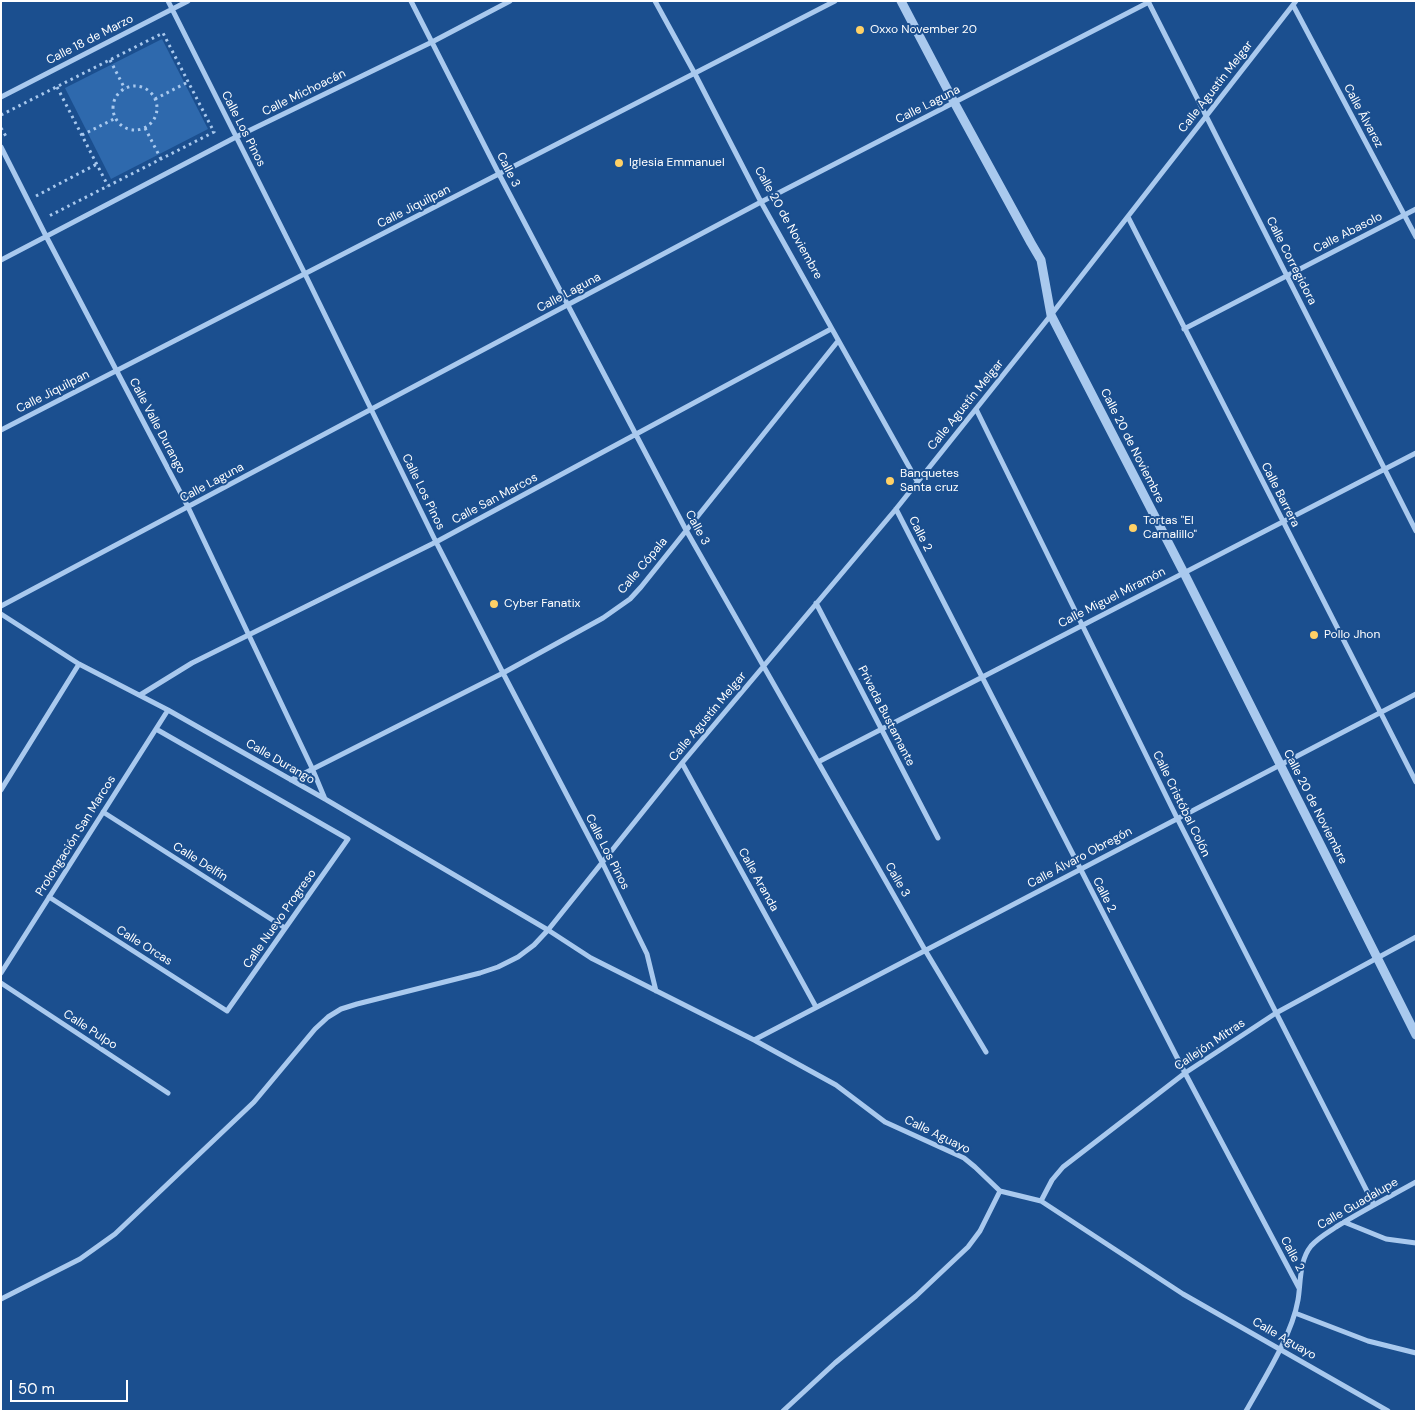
<!DOCTYPE html>
<meta charset="utf-8">
<style>
body{margin:0}
#map{position:relative;width:1417px;height:1412px;overflow:hidden;background:#1b4f8f;font-family:"DM Sans",sans-serif}
canvas{display:block}
.frame{position:absolute;inset:0;border:2px solid #fff;pointer-events:none}
.scale{position:absolute;left:10px;top:1380px;width:118px;height:22px;box-sizing:border-box;border:2px solid #fff;border-top:0;padding-left:6px;font-size:15px;line-height:18px;white-space:nowrap;color:#fff;-webkit-text-stroke:4px #1b4f8f;paint-order:stroke}
</style>
<div id="map">
<canvas width="1417" height="1412"></canvas>
<div class="frame"></div>
<div class="scale">50 m</div>
</div>
<script>
const context = document.querySelector('canvas').getContext('2d');
context.lineJoin = 'round';
function fillPath(path, color) {
  context.fillStyle = color;
  context.fill(path, 'evenodd');
}
function strokePath(path, color, width, dash) {
  context.strokeStyle = color;
  context.lineWidth = width;
  context.lineCap = dash ? 'butt' : 'round';
  context.setLineDash(dash || []);
  context.stroke(path);
}
function label(font, color, halo, rows, align = 'center') {
  context.font = font + ' "DM Sans",sans-serif';
  context.lineWidth = 4;
  context.setLineDash([]);
  context.textBaseline = 'middle';
  context.strokeStyle = halo;
  context.fillStyle = color;
  for (const [text, x, y, turn = 0] of rows) {
    context.save();
    context.translate(x, y);
    context.rotate((+turn || 0) * Math.PI / 180);
    context.textAlign = isNaN(turn) ? turn : align;
    if (halo) context.strokeText(text, 0, 0);
    context.fillText(text, 0, 0);
    context.restore();
  }
}
fillPath(new Path2D(`
 M162,39l46,90 -97,50 -46,-91z`), '#2e69ad');
strokePath(new Path2D(`
 M110,60l15,29
 M113 108a22 22 0 1 1 44 0a22 22 0 1 1-44 0Z
 M57,87l51,99
 M155,99l33,-17
 M1,115l162,-82 51,99 -167,85
 M1,128l6,10
 M145,128l16,31
 M82,135l34,-17
 M36,196l61,-32`), '#a9c9ee', 3, [2.5, 4]);
strokePath(new Path2D(`
 M168,1l137,273 131,268 67,131 100,191 44,90 9,37
 M411,1l88,173 187,356 239,420 61,102
 M655,1l40,73 66,128 156,279
 M1148,1l268,530
 M1293,5l123,232
 M1,97l187,-96
 M1,147l45,89 142,271 124,261 13,31
 M1128,217l288,565
 M1,260l235,-123 196,-95 78,-41
 M1184,329l232,-120
 M976,409l201,409 197,387
 M1,430l834,-429
 M896,509l289,564 114,215
 M816,603l122,235
 M1,606l760,-404 388,-200
 M1,614l78,50 89,46 157,89 223,131 43,28 163,82 82,45 49,37 79,36 11,9 25,24 41,10 142,93 205,117
 M140,695l52,-32 244,-121 395,-213
 M818,762l598,-309
 M682,763l134,244
 M291,780l212,-107 100,-55 27,-19 11,-12 197,-246
 M1,790l78,-126
 M103,812l182,116
 M49,897l178,114 121,-172 -192,-110
 M1,973l167,-263
 M1,983l167,110
 M754,1040l662,-346
 M1041,1201l11,-21 11,-13 122,-94 91,-60 140,-76
 M1344,1222l42,17 30,4
 M1,1299l79,-40 35,-25 139,-132 61,-73 13,-12 13,-8 16,-5 123,-31 18,-6 20,-10 16,-12 14,-15 134,-167 214,-254 155,-194 245,-314
 M1295,1313l73,28 48,12
 M783,1411l52,-48 81,-67 52,-49 12,-16 20,-40
 M1246,1411c18,-32 46,-76 52,-111 3,-18 1,-39 13,-54 7,-8 16,-13 25,-19 26,-16 53,-30 80,-45`), '#a9c9ee', 5);
strokePath(new Path2D(`
 M901,1l53,101 77,141 10,17 10,55 133,258 232,462`), '#a9c9ee', 9);
for (const [x, y, r, color] of [
 [860,30,5,"#ffd166"],
 [619,163,5,"#ffd166"],
 [890,481,5,"#ffd166"],
 [1133,528,5,"#ffd166"],
 [494,604,5,"#ffd166"],
 [1314,635,5,"#ffd166"]
]) {
  const dot = new Path2D();
  dot.arc(x, y, r, 0, 2 * Math.PI);
  context.fillStyle = color;
  context.fill(dot);
  strokePath(dot, '#1b4f8f', 2);
}
label('12px', '#fff', '#1b4f8f', [
 ["Oxxo November 20",870,30],
 ["Iglesia Emmanuel",629,163],
 ["Banquetes",900,474],
 ["Santa cruz",900,488],
 ["Tortas \"El",1143,521],
 ["Carnalillo\"",1143,535],
 ["Cyber Fanatix",504,604],
 ["Pollo Jhon",1324,635]
], 'left');
label('12px', '#fff', '#1b4f8f', [
 ["Calle 18 de Marzo",90,40,-27],
 ["Calle Agustín Melgar",1216,87,-52],
 ["Calle Michoacán",304,93,-26],
 ["Calle Laguna",928,105,-27],
 ["Calle Álvarez",1363,116,62],
 ["Calle Los Pinos",243,129,63],
 ["Calle 3",508,170,63],
 ["Calle Jiquilpan",414,207,-27],
 ["Calle 20 de Noviembre",788,223,61],
 ["Calle Abasolo",1348,233,-27],
 ["Calle Corregidora",1291,261,63],
 ["Calle Laguna",569,293,-28],
 ["Calle Jiquilpan",53,392,-27],
 ["Calle Agustín Melgar",966,405,-51],
 ["Calle Valle Durango",157,426,62],
 ["Calle 20 de Noviembre",1132,446,63],
 ["Calle Laguna",212,483,-28],
 ["Calle Los Pinos",423,492,64],
 ["Calle Barrera",1280,495,63],
 ["Calle San Marcos",495,499,-28],
 ["Calle 3",697,528,61],
 ["Calle 2",920,534,63],
 ["Calle Cópala",643,566,-50],
 ["Calle Miguel Miramón",1112,598,-27],
 ["Privada Bustamante",886,716,63],
 ["Calle Agustín Melgar",708,717,-50],
 ["Calle Durango",280,762,30],
 ["Calle Cristóbal Colón",1181,804,64],
 ["Calle 20 de Noviembre",1315,807,63],
 ["Prolongación San Marcos",76,836,-58],
 ["Calle Los Pinos",607,852,63],
 ["Calle Álvaro Obregón",1080,858,-28],
 ["Calle Delfín",200,862,32],
 ["Calle Aranda",758,880,61],
 ["Calle 3",897,880,60],
 ["Calle 2",1104,895,63],
 ["Calle Nuevo Progreso",280,919,-55],
 ["Calle Orcas",144,946,32],
 ["Calle Pulpo",90,1030,33],
 ["Callejón Mitras",1210,1045,-34],
 ["Calle Aguayo",937,1135,26],
 ["Calle Guadalupe",1358,1204,-30],
 ["Calle 2",1292,1254,62],
 ["Calle Aguayo",1284,1339,30]
]);
</script>
